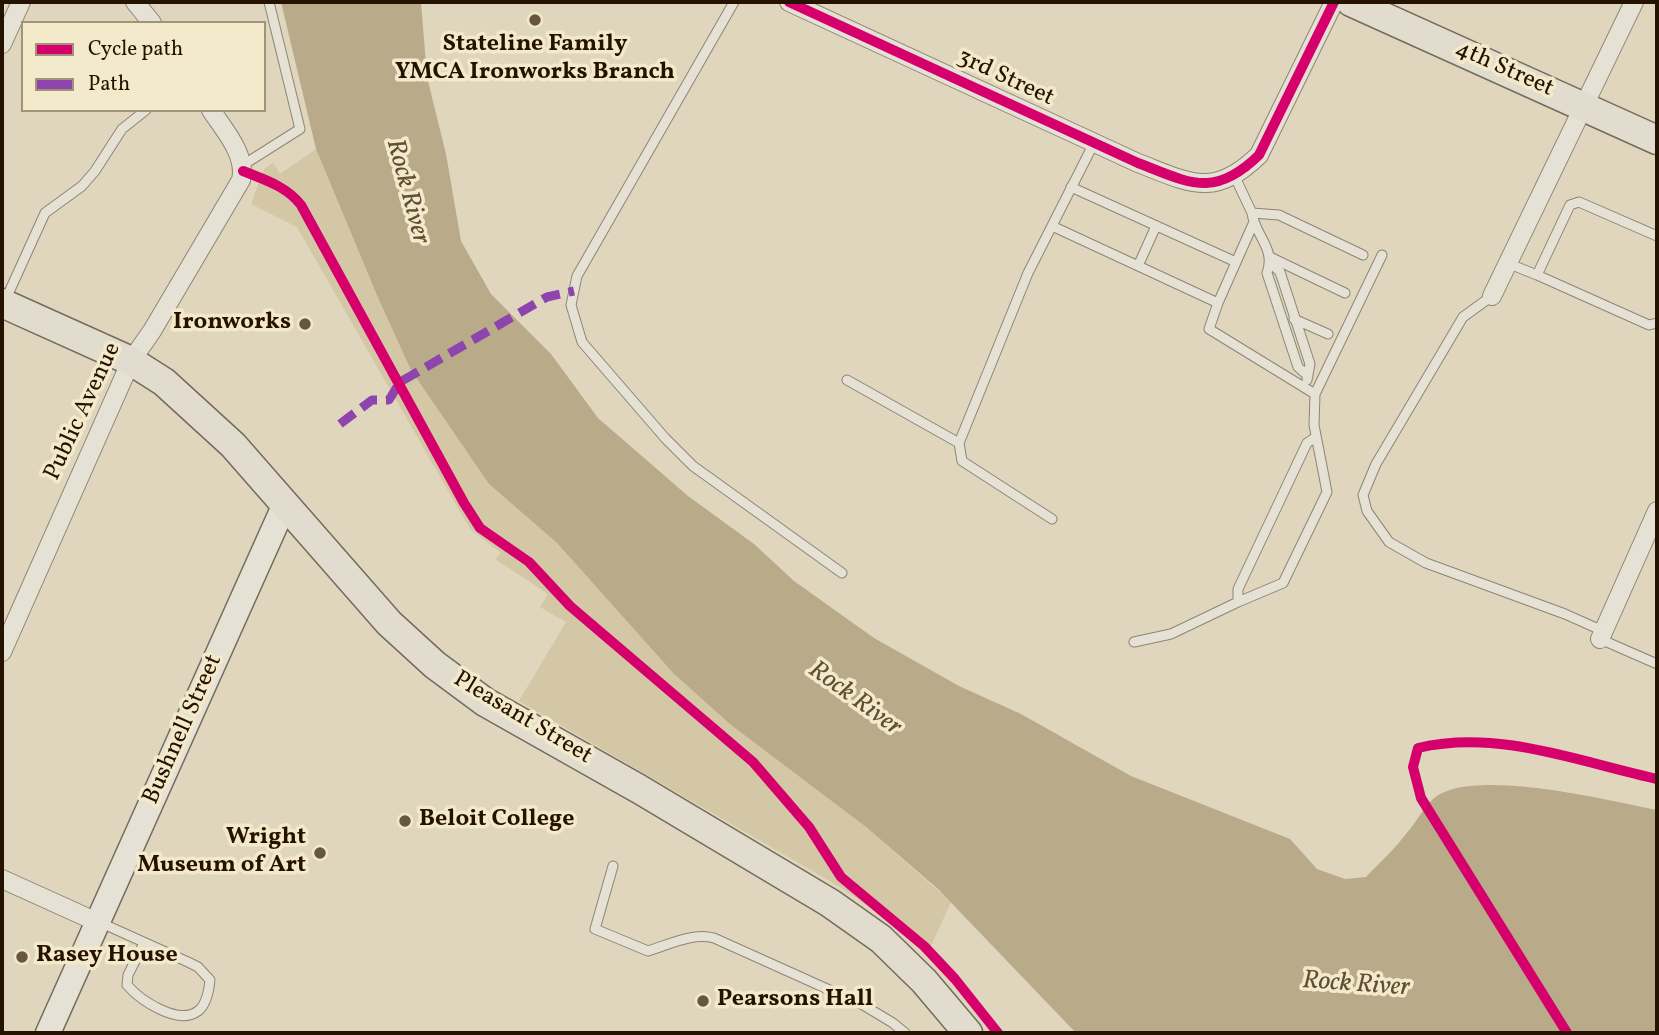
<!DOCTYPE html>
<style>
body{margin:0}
#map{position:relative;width:1659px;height:1035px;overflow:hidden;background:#dfd6bd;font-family:Vollkorn,serif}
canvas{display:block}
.frame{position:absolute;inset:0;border:4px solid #261200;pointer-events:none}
.legend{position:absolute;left:21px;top:21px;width:245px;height:91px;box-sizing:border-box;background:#f3e9cb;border:2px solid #a1937a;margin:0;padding:9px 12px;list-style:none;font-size:21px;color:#261200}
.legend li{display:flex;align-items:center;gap:14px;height:35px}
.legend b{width:35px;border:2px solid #a1937a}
</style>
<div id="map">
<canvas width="1659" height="1035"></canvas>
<div class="frame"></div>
<ul class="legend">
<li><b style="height:9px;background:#d6006c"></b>Cycle path</li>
<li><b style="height:9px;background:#8e44ad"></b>Path</li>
</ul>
</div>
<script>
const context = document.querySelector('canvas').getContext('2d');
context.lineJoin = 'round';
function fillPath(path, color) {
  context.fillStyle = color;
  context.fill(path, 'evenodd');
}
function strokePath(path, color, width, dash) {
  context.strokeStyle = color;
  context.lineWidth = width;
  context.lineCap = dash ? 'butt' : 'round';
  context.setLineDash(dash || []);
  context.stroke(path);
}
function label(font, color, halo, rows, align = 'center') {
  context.font = font + ' Vollkorn,serif';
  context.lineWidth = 7;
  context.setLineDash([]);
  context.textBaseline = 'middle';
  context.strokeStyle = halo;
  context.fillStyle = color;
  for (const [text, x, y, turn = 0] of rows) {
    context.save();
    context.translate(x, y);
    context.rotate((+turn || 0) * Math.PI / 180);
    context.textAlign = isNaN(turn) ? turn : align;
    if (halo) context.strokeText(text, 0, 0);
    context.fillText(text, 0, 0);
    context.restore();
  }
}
fillPath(new Path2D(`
 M316,149l60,144 113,191 68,59 117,131 57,51 135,102 85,75 -24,53 -45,-39 -42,-29 -321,-186 47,-79 -26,-15 8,-13 -53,-35 6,-6 -31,-24 -173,-302 -46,-23 13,-35 9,-6 7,11z`), '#d4c7a5');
fillPath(new Path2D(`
 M281,2h140l6,75 19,77 15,87 30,53 60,60 47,64 90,78 66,48 40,37 80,57 85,48 62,28 110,62 159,63 27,30 28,10 21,-2c13,-14 28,-27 40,-43 9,-10 16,-24 26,-34 35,-35 179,1 225,10v223h-581l-138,-144 -72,-62 -135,-102 -57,-51 -117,-131 -68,-59 -78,-114 -35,-77 -60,-144z`), '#b9ab8a');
const lane = new Path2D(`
 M734,2l-157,274 -6,29 11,37 83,96 28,28 149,107
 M243,165l57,-36 -31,-127
 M1234,175l18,38 27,2 84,40
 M1071,187l165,75
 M1252,213c3,23 24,35 15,60l31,94 10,9
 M1253,224l-35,79 -9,26 106,65
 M1052,226l166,77
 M1657,236l-78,-34 -9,3 -33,70 112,50 8,-2
 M1270,257l75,36
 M1271,263l9,9 30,92 -3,16
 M1507,263l30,12
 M1138,266l18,-40
 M1492,296l-29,21 -87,147 -13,31 4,16 22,31 37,21 139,51 38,17
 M5,301l40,-88 37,-27 13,-15 27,-42 24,-19
 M1294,319l34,15
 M847,380l112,63
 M1316,437l-9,6 -69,146v13l45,-19 44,-91 -13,-67 1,-31 67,-139
 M1052,519l-90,-58 -3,-18 69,-170 66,-130
 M1600,639l57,25
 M1134,642l37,-8 67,-32
 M613,866l-18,63 53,22c20,-6 45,-19 66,-13l149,67 30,18 12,10
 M99,922l89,40 10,5 12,13c-1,10 -4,25 -12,31 -20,15 -58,-11 -71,-26l1,-10 16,-32`);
const street = new Path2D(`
 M135,2l17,21
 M789,2l349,161c52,20 76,36 121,-8l75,-153
 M2,44l19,-42
 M1492,296l142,-294
 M1600,639l57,-128
 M2,652l129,-291 21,-30 89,-151c6,-25 -17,-50 -30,-70
 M2,879l95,43`);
const secondary = new Path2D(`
 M48,1033l237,-529`);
const primary = new Path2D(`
 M1351,2l306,138
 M2,303l129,58 33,21 69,63 156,178 46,42 50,37 154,87 191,114 51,36 43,42 44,52`);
strokePath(lane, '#8d8575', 11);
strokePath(street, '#8d8575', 20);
strokePath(secondary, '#736b5c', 27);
strokePath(primary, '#736b5c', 31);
strokePath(lane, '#e5e1d4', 9);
strokePath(street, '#e5e1d4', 18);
strokePath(secondary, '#e5e1d4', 24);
strokePath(primary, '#e1dccd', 28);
strokePath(new Path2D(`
 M340,424l32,-24h17l11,-18 147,-85 27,-6`), '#8e44ad', 9, [18, 9]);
strokePath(new Path2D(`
 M789,2l349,161c52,20 76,36 121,-8l75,-153
 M243,171c22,9 43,15 58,34l163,298 16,25 49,34 41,44 183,156 56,65 32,50 83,69 31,33 43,54
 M1567,1033l-146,-235 -8,-31 5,-19c81,-19 161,14 239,31`), '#d6006c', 10);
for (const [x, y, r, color] of [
 [535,20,7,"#675742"],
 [305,324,7,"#675742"],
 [405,821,7,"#675742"],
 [320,853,7,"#675742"],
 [22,957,7,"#675742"],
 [703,1001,7,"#675742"]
]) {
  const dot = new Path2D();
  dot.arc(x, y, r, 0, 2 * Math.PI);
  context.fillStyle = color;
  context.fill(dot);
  strokePath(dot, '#f3e9cb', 2.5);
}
label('bold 24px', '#261200', '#f3e9cb', [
 ["Stateline Family",535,46,"center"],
 ["YMCA Ironworks Branch",535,74,"center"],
 ["Ironworks",291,324,"right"],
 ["Beloit College",419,821],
 ["Wright",306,839,"right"],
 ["Museum of Art",306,867,"right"],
 ["Rasey House",36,957],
 ["Pearsons Hall",717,1001]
], 'left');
label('24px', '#261200', '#f3e9cb', [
 ["4th Street",1504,70,24],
 ["3rd Street",1005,79,25],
 ["Public Avenue",84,412,-65],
 ["Pleasant Street",522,719,31],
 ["Bushnell Street",184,730,-66]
]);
label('italic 26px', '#614e34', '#f3e9cb', [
 ["Rock River",406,192,75],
 ["Rock River",854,700,36],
 ["Rock River",1356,986,4]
]);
</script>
